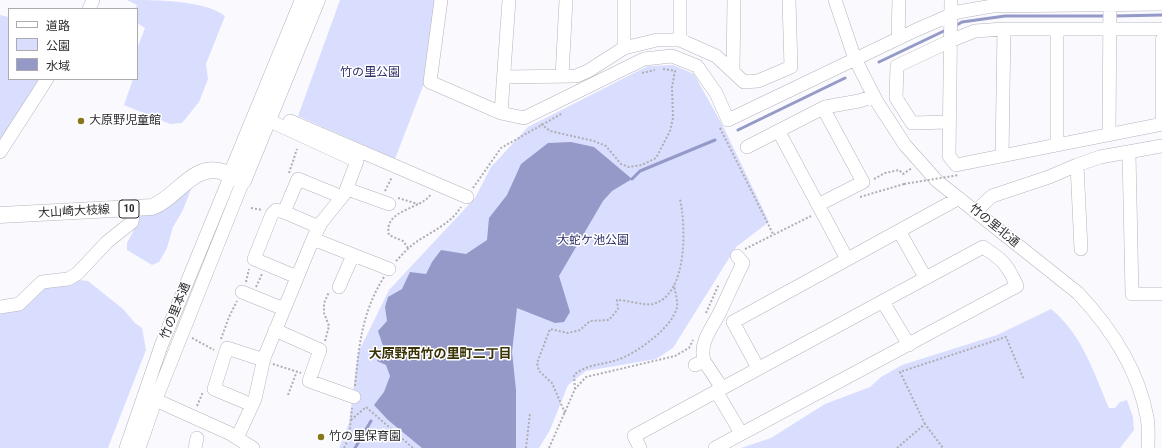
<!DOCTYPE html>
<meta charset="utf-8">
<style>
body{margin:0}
#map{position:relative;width:1162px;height:448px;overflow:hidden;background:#fafafe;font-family:"Roboto Condensed","Noto Sans JP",sans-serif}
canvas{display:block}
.legend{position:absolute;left:8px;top:8px;width:130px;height:72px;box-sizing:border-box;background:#fff;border:1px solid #ababad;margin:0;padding:5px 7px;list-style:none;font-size:12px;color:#2d2d31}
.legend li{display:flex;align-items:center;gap:8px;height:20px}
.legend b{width:20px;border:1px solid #ababad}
</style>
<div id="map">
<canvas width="1162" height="448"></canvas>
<ul class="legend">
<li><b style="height:5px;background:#fff"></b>道路</li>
<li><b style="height:11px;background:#dadefe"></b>公園</li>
<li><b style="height:11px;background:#9499c8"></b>水域</li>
</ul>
</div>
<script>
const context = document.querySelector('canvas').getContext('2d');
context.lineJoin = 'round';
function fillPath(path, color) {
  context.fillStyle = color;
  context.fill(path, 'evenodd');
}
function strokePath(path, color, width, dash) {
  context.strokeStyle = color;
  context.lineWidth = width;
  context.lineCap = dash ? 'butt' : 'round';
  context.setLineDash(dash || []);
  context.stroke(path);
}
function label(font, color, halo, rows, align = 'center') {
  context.font = font + ' "Roboto Condensed","Noto Sans JP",sans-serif';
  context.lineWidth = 3;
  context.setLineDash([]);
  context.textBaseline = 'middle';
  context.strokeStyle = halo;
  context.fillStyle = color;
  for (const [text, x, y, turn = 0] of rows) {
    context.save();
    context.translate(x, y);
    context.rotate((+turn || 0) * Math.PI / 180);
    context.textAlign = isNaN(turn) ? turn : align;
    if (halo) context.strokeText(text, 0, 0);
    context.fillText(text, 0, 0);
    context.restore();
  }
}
fillPath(new Path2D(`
 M127,0c27,0 78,0 98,16l-19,48 2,15 -9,23 -17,21 -12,1 -46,-19 9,-26h4v-30l8,-21 -8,-5v-14h-2l2,-4z
 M340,0h95l-10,81 -30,78 -97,-43z
 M0,15l9,2v62h31l-40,67z
 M673,65l21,9 30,54 45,94 -33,25 -63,101 -17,11 -70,12 -18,14 -18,45 -11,18h-200l10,-25 9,-70 31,-63 86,-92 16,-31 37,-40 120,-61z
 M183,189h8l-8,21 -10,17 -6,21 -8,14 -7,3 -25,-15v-7l7,-13 1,-17z
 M79,280l9,1 35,28 12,14 7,5 4,22 -38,98h-108v-134l15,-3 15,-8 17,-19z
 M1051,309c31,25 43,64 58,99h6l5,-6 7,-2 6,17 1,13 -14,18h-379l30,-10 54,-34 45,-17 11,-10 21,-12 95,-30z`), '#dadefe');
fillPath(new Path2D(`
 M571,142l23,5 38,32 -20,12 -9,10 -44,75 11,36 -6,10 -9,1 -38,-15 -5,44 4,38v58h-94l-34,-28 -14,-15 10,-13 6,-16 -4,-11 -9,-4 6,-15 -5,-15 9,-10 -2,-14 3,-10 14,-8 8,-17 16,2 6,-12 9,-12 25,4 21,-14 2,-22 18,-23 14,-31 27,-21z`), '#9499c8');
strokePath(new Path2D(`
 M1114,16l48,-1
 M955,26l7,-4 43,-6h101
 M879,62l67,-32
 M738,130l107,-52
 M632,179l8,-8 75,-31
 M355,448l16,-27`), '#9499c8', 3);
const minor = new Path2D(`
 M441,0l-11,82 71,31 23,5 120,-59 28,-3 25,10 19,27 12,27 188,-90 42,-18 34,-6 170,-2
 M835,0l20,59 22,43 28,43 32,36 141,112c33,35 60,76 69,124 2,10 1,21 1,31
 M951,0l-2,156 7,9 206,-41
 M89,9l4,-9
 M1057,29v116
 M898,38l1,-38
 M680,40v-40
 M624,48v-48
 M733,71l1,-71
 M562,76l4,-76
 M504,77l72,-1 12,-5 36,-23 33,-8h23l36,16 28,26 14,-1 33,-14 -2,-67
 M501,113l8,-113
 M290,121l177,76
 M949,122l-37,1 -16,-25 1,-32 53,-25 25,-10 29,-2h158
 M1162,124v-84
 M779,132l68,127
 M1109,135l1,-135
 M747,147l78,-40 34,-6 15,-5
 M0,152l47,-73
 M1129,153l3,141h30
 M1002,156l2,-127
 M1077,165l4,84
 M347,189l42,15
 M818,205l45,-23 -40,-74
 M284,212l-8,-2 -4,4 -18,45 43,18
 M975,212l17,-16 57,-19 28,-12 23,-8 62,-11
 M319,227l-35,-15 14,-33 44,18
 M899,231l26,46
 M313,239l76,30
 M339,287l14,-32
 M242,292l42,17
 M883,302l26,43
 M0,307l19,-3 23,-22 26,-3 9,-5 30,-32 25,-20 2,-13
 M275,330l45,20 -11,31 45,16
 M704,361c-5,-19 8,-33 16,-49 8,-17 15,-33 23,-49l-6,-7
 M695,365l9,-4 18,27
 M758,368l-25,-46 226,-124
 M716,391l25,42
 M149,397l80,36 24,15
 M252,405l-38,-16 13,-41 37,12
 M237,438l18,-39 9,-41 49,-119 8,-16 24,-30 12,-32 -89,-41
 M126,448l35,-102 70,-171
 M139,448l17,-49 87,-218
 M195,448l2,-10
 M640,448l-6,-12 349,-189c20,13 24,17 34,39l-302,162`);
const major = new Path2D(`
 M231,175l72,-175
 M0,215l152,-8c25,-9 41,-45 71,-35 7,2 13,6 20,9l74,-181`);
strokePath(minor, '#b3b5be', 14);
strokePath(major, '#b3b5be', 17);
strokePath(new Path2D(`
 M663,69l13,2
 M642,73l13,-3
 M541,124l9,7 44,10 12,5 15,18 8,3 13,-2 14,-7 14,-27 3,-13 -1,-31 3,-16
 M720,128l53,106
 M289,173l8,-24
 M874,179l11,-6 14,-3 4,4 9,-6
 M473,188l28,-40 62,-35
 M385,191l7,-14
 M860,197l44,-13
 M398,198l20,6
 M251,208l12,2
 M408,248l-5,-7 -14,-6c-6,-26 32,-25 42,-41
 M745,249l66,-33
 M396,261c5,-5 10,-11 16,-16 16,-12 38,-20 49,-38
 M246,282l3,-13
 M256,287l6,-13
 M706,313l13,-29
 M192,338l22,12
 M221,339l8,-22 8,-16
 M325,341l4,-15 -5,-13v-10l5,-11
 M273,364l28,9
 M355,386c4,-41 7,-74 29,-109
 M575,389l-1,-14c13,-11 28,-10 43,-15 19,-6 56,-33 60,-53 1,-7 -2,-15 -3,-22
 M288,395l9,-24
 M197,406l6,-14
 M565,413l-13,-30 -13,-12 -2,-8 13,-34 18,4 12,-3 10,-9 19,-1 9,-11 -1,-9c10,0 28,6 36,4 35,-9 33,-78 27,-105
 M351,420l15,-13 47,41
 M925,424l-25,-52 106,-35 18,43
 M344,448l5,-10 3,-30
 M526,448l4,-35
 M549,448l26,-59 11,-12 89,-21 14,-8 4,-8
 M897,448l28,-24 18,24`), '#aeaeb2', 2, [2, 2]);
strokePath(minor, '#fff', 13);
strokePath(major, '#fff', 16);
strokePath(new Path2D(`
 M904,184l55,-9`), '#aeaeb2', 2, [2, 2]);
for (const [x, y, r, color] of [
 [81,121,4,"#86771a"],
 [321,437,4,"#86771a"]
]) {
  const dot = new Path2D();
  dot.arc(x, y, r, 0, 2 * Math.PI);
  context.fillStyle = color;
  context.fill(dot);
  strokePath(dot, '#fff', 1.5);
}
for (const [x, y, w] of [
 [129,209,20]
]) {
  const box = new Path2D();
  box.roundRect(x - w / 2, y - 9, w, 18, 3);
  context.fillStyle = '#fff';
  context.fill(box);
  strokePath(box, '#2d2d31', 1);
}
label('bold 11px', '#2d2d31', null, [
 ["10",129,209]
]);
label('12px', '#2e2e68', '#fff', [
 ["竹の里公園",370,73],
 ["大蛇ケ池公園",593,241]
]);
label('12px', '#2d2d31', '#fff', [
 ["大原野児童館",89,121],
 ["竹の里保育園",329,437]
], 'left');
label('12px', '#2d2d31', '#fff', [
 ["大山崎大枝線",74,212,-3],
 ["竹の里北通",994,226,39],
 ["竹の里本通",176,311,-68]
]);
label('bold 13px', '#3a3307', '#fff', [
 ["大原野西竹の里町二丁目",440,355]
]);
</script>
